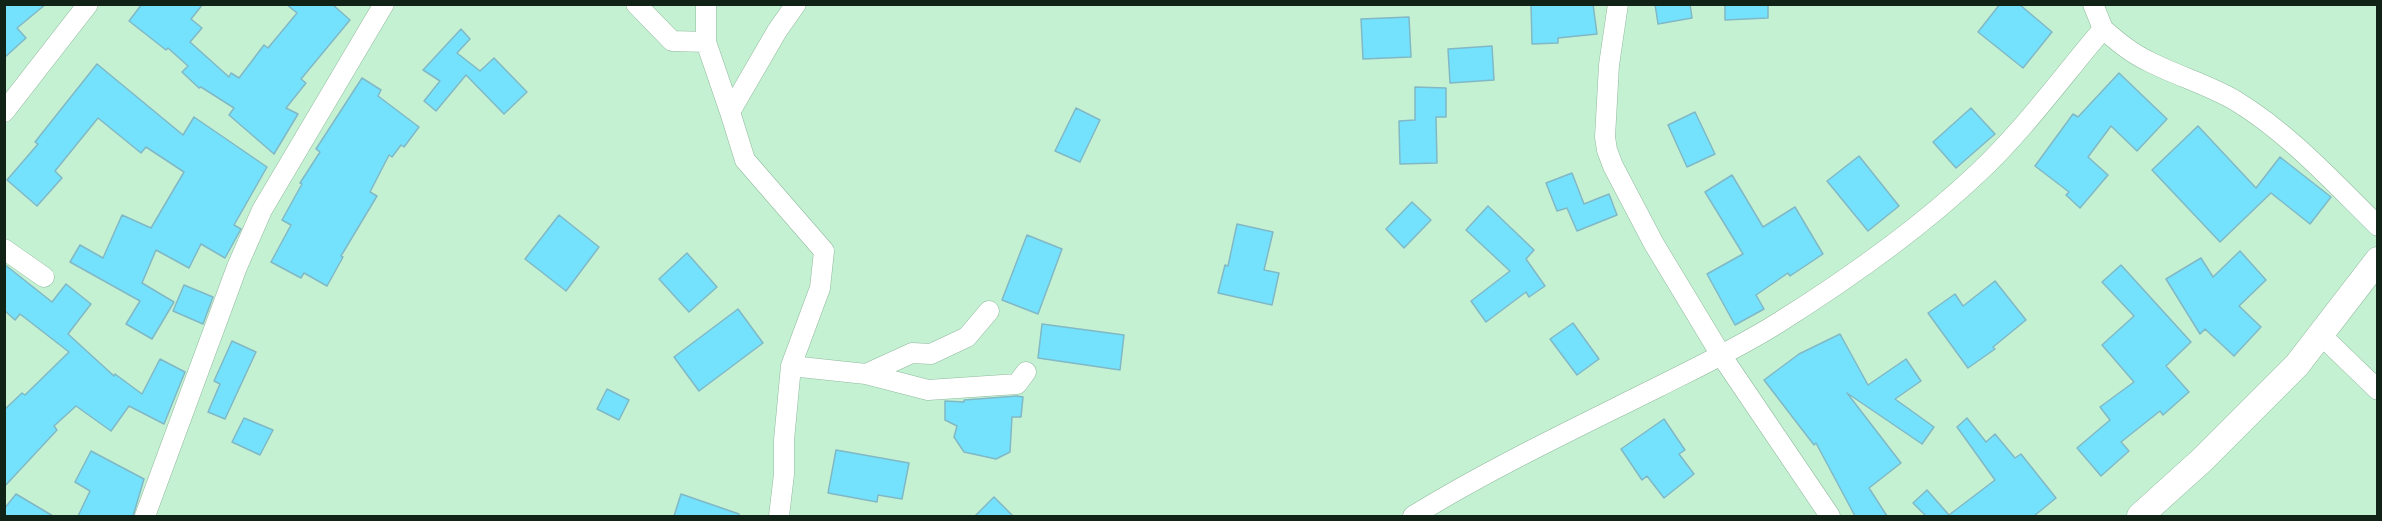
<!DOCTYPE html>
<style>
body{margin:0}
#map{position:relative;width:2382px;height:521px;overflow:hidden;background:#c5f1d3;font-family:"Sofia Sans Condensed",sans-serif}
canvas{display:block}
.frame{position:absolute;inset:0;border:6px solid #112217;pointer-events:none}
</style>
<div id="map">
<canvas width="2382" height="521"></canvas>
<div class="frame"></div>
</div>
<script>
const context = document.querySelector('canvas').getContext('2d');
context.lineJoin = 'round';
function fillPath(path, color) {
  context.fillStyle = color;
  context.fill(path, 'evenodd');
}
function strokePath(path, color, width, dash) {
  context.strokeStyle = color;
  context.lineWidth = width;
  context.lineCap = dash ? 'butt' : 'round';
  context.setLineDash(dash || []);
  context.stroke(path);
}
const building = new Path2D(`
 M4,4h42l-29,24 9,10 -22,20z
 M142,4h61l-12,15 11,9 -12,14 39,35 2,-4 8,5 25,-33 4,3 29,-35 -11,-9h46l18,16 -49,59 5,4 -20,25 12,6 -24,40 -45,-39 5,-7 -33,-21 -2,1 -17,-16 6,-6 -20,-18 -2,2 -37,-29z
 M1531,4h62l4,30 -39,4v5l-26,1z
 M1655,4h35l2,14 -34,6z
 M1725,4h43v14l-43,2z
 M2000,4h19l33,28 -29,36 -45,-36z
 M1409,17l2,40 -48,2 -2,-40z
 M461,29l9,10 -13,14 23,18 14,-13 33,34 -23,22 -38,-39 -30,36 -12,-10 16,-20 -17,-11z
 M1492,46l2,34 -44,3 -2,-34z
 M97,64l86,71 11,-18 73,50 -33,58 7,4 -16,29 -24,-14 -12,24 -33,-18 -14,33 32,19 -22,37 -26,-15 14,-23 -70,-39 10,-17 23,13 19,-43 29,13 33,-56 -38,-25 -5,6 -43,-35 -43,53 7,7 -25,28 -30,-26 31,-36 -3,-2z
 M2119,73l48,46 -30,32 -26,-25 -23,31 20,18 -28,33 -14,-13 3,-3 -34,-26 38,-52 5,3z
 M362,78l19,12 -3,6 41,31 -15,20 -3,-2 -9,12 -3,-2 -19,37 7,4 -36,60 2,1 -16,29 -23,-13 -3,5 -30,-16 20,-37 -9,-5 20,-36 -2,-1 20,-31 -4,-3z
 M1415,87l31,1v29h-10l1,46 -37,1 -1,-43 16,-1z
 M1076,108l24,12 -20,42 -25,-11z
 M1971,108l24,26 -39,34 -23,-26z
 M1695,112l20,42 -28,13 -19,-42z
 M2198,126l58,62 24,-31 51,40 -21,27 -39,-31 -51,49 -68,-72z
 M1859,156l40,50 -31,25 -41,-50z
 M1572,173l12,31 25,-10 8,21 -40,16 -10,-23 -10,3 -11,-28z
 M1732,175l31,52 32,-20 28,47 -33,22 -2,-3 -32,22 8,14 -29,16 -28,-51 36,-20 -38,-62z
 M1412,202l19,18 -27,28 -18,-19z
 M1488,206l46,44 -8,9 19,27 -16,11 -3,-5 -40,30 -15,-21 39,-30 -44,-41z
 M559,215l40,32 -33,44 -41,-32z
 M1237,224l36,8 -9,38 15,3 -7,32 -54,-12 7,-28 3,1z
 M1027,235l35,14 -24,65 -36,-14z
 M2240,251l26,29 -27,26 22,21 -27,29 -29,-27 -5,5 -34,-55 35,-21 12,19z
 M687,253l30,34 -28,25 -30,-33z
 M4,264l48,38 14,-18 25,20 -23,30 46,42 1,-2 27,20 18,-35 25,13 -21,52 -35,-18 -18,25 -35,-25 -22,20 3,4 -53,57v-77l18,-17 3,2 44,-43 -49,-38 -5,6 -11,-10z
 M2121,265l70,77 -25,24 23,26 -26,23 -3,-4 -39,31 8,9 -28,25 -24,-28 33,-28 -10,-13 34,-25 -32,-37 32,-29 -32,-34z
 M1995,281l31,39 -33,27 2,2 -27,19 -40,-55 27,-19 8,12z
 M184,285l29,12 -10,27 -30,-13z
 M738,309l25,34 -64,48 -25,-34z
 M1573,323l26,36 -22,16 -27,-36z
 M1042,324l82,11 -4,35 -82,-12z
 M1840,334l28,51 38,-26 15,22 -26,18 39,28 -12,17 -75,-51 54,70 -32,25 18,28h-32l-39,-73 -2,2 -50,-65 35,-26z
 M232,341l24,11 -31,67 -17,-7 12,-28 -6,-3z
 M607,389l22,11 -10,20 -22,-11z
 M1017,396l6,1 -2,20h-9l-2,35 -14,7 -32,-7 -10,-15 3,-11 -12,-6v-19l19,1v-2z
 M244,418l29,12 -13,25 -28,-13z
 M1967,418l19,24 9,-8 20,24 6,-4 35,44 -22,18h-108l-13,-13 14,-13 22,25 46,-35 -38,-53z
 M1664,419l21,31 -6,4 15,20 -30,24 -17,-22 -5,4 -21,-31z
 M836,450l73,13 -7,36 -24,-4 -1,7 -49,-9z
 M91,451l53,28 -11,37h-55l12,-25 -15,-9z
 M16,494l37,22h-49v-7z
 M681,494l58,20v2h-65z
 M994,497l19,19h-38z`);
fillPath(building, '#74e2fc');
strokePath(building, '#80b8c6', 1.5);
const minor = new Path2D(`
 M636,4l36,37 34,1
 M706,4v38l24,70
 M1618,4l-9,61 -4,72 2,13 6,16 41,78 67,111 109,161
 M2093,4l10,25
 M4,112l84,-108
 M4,249l40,28
 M2321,335l57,55
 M791,366l75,8 46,-21 19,1 36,-17 22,-26
 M866,374l62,16 89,-6 9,-12
 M145,516l92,-249 25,-57 122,-206
 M779,516l5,-42v-34l7,-74 29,-78 4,-37 -79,-91 -15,-48 47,-81 19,-27
 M1413,516c78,-48 163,-88 245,-129 40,-20 82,-40 120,-64 70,-44 140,-93 200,-150 46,-43 84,-96 125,-144 14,12 28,24 45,32 29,15 61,24 88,40 54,33 97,81 142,125`);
const tertiary = new Path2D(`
 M2140,516l62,-56 95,-95 81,-105`);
strokePath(minor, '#8fb99d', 21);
strokePath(tertiary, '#8fb99d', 27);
strokePath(minor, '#fff', 20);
strokePath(tertiary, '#fff', 26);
</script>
